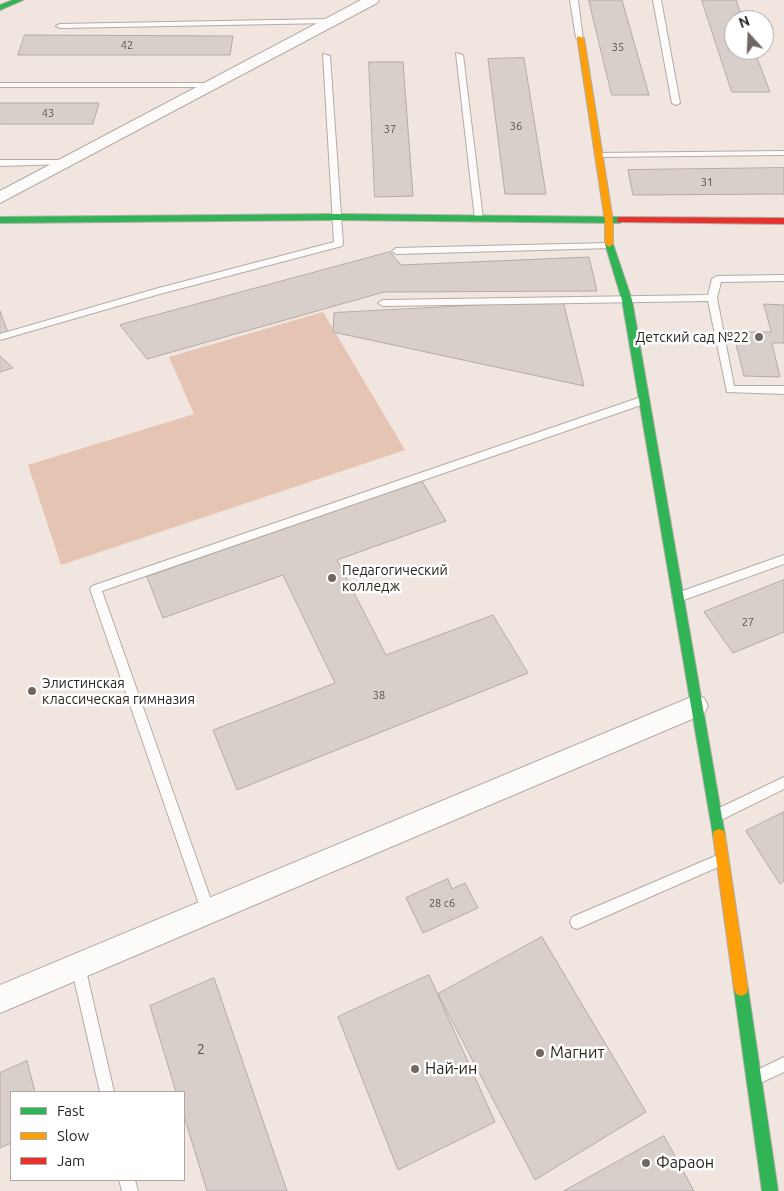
<!DOCTYPE html>
<meta charset="utf-8">
<style>
body{margin:0}
#map{position:relative;width:784px;height:1191px;overflow:hidden;background:#f0e5df;font-family:Ubuntu,sans-serif}
canvas{display:block}
.legend{position:absolute;left:10px;top:1091px;width:175px;height:90px;box-sizing:border-box;background:#fff;border:1px solid #aba8a6;margin:0;padding:6px 9px;list-style:none;font-size:15px;color:#2d2521}
.legend li{display:flex;align-items:center;gap:10px;height:25px}
.legend b{width:25px;border:1px solid #aba8a6}
.north{position:absolute;left:724px;top:10px;width:50px;height:50px;box-sizing:border-box;background:#fff;border:1px solid #aba8a6;border-radius:50%;rotate:340deg;font-size:14px;font-weight:700;line-height:20px;text-align:center;color:#2d2521}
.north::after{content:'';display:block;margin:auto;width:18px;height:22px;background:#716864;clip-path:polygon(50% 0,100% 100%,50% 72%,0 100%)}
</style>
<div id="map">
<canvas width="784" height="1191"></canvas>
<ul class="legend">
<li><b style="height:6px;background:#30b455"></b>Fast</li>
<li><b style="height:6px;background:#ff9f0a"></b>Slow</li>
<li><b style="height:6px;background:#e5322d"></b>Jam</li>
</ul>
<div class="north">N</div>
</div>
<script>
const context = document.querySelector('canvas').getContext('2d');
context.lineJoin = 'round';
function fillPath(path, color) {
  context.fillStyle = color;
  context.fill(path, 'evenodd');
}
function strokePath(path, color, width, dash) {
  context.strokeStyle = color;
  context.lineWidth = width;
  context.lineCap = dash ? 'butt' : 'round';
  context.setLineDash(dash || []);
  context.stroke(path);
}
function label(font, color, halo, rows, align = 'center') {
  context.font = font + ' Ubuntu,sans-serif';
  context.lineWidth = 5;
  context.setLineDash([]);
  context.textBaseline = 'middle';
  context.strokeStyle = halo;
  context.fillStyle = color;
  for (const [text, x, y, turn = 0] of rows) {
    context.save();
    context.translate(x, y);
    context.rotate((+turn || 0) * Math.PI / 180);
    context.textAlign = isNaN(turn) ? turn : align;
    if (halo) context.strokeText(text, 0, 0);
    context.fillText(text, 0, 0);
    context.restore();
  }
}
fillPath(new Path2D(`
 M323,312l82,138 -344,115 -33,-100 166,-51 -25,-57z`), '#e6c4b3');
const building = new Path2D(`
 M589,0h33l27,95h-37z
 M702,0h34l7,20h-9v30h20l16,42h-38z
 M25,35l208,1 -3,19h-212z
 M524,58l22,136h-41l-17,-135z
 M369,62h34l10,134 -38,1z
 M0,103h99l-6,21h-93z
 M784,168v26l-151,1 -5,-25z
 M390,252l11,13 188,-8 8,34 -213,1 -237,67 -27,-34z
 M563,301l21,85 -251,-54 1,-19z
 M764,304l20,1v38h-12l8,34 -36,-1 -11,-44h38z
 M0,311l8,22 -8,2z
 M0,356l13,12 -13,4z
 M422,481l24,40 -109,39 49,95 107,-40 35,58 -291,117 -24,-60 122,-47 -52,-108 -120,43 -16,-41z
 M784,580v52l-51,21 -29,-41z
 M784,812v69l-4,3 -34,-53z
 M448,879l4,10 13,-6 13,25 -55,25 -17,-35z
 M542,937l104,175 -111,68 -97,-186z
 M429,975l66,147 -97,48 -60,-153z
 M214,978l73,213h-80l-23,-75v-24h-8l-26,-86z
 M27,1061l8,31h-24v51l-11,5v-75z
 M664,1136l30,55h-130z`);
fillPath(building, '#d8cfcb');
strokePath(building, '#b3aba6', 1);
const lane = new Path2D(`
 M570,0h8l5,40 -7,-2z
 M653,0h8l19,103 -4,2 -4,-2z
 M329,19h3v4l-272,5 -4,-2 4,-2z
 M456,53l7,2 20,164 -4,3 -4,-3z
 M323,54l7,2 13,188 -1,2 -186,49 -156,45v-6l155,-45 179,-47z
 M0,83h211l4,2 -4,2h-211z
 M784,151v4l-186,2 -4,-2 4,-2z
 M0,160h67l4,2 -4,2 -67,2z
 M609,243l3,1v4l-216,6 -4,-3 4,-3z
 M784,275v6l-63,1 -4,16 17,88h50v8l-57,-2 -19,-91 -325,5 -5,-3 5,-3 325,-5 4,-16 5,-3z
 M644,396l5,4 -2,3 -545,188 113,320 -2,5 -5,2 -5,-2 -113,-327 2,-3z
 M784,555v9l-106,38 -4,-2 -2,-3 2,-3z
 M784,777v12l-63,31 -5,2 -5,-2 -1,-4 1,-4z
 M720,854l5,2 2,4 -2,4 -148,65 -5,-2 -2,-5 2,-5z
 M78,959l5,2 2,5 29,126h-14l-29,-126 2,-5z
 M784,1057v15l-26,12 -5,-2 -2,-5 2,-5z
 M119,1180h16l3,11h-16z`);
const street = new Path2D(`
 M361,0h18l-2,3 -377,200v-12z
 M696,695l8,3 4,8 -4,8 -704,299v-28z`);
const fast = new Path2D(`
 M13,0h10l-23,10v-5z
 M336,214l284,3 4,3 -4,3 -284,-3 -336,3v-6z
 M609,241l4,3 19,56 93,535 -1,4 -5,2 -5,-2 -1,-4 -91,-535 -17,-56z
 M741,982l5,2 2,5 30,202h-16l-28,-202 2,-5z`);
const slow = new Path2D(`
 M577,36l7,2 29,183v23l-4,3 -4,-3v-23z
 M719,829l5,2 1,4 23,154 -2,5 -5,2 -5,-2 -2,-5 -21,-154 1,-4z`);
const jam = new Path2D(`
 M620,217l164,1v6l-167,-2v-4z`);
strokePath(lane, '#b4aba6', 2);
strokePath(street, '#b4aba6', 2);
strokePath(fast, '#b4aba6', 2);
strokePath(slow, '#b4aba6', 2);
strokePath(jam, '#b4aba6', 2);
fillPath(lane, '#fdfbfa');
fillPath(street, '#fdfbfa');
fillPath(fast, '#30b455');
fillPath(slow, '#ff9f0a');
fillPath(jam, '#e5322d');
for (const [x, y, r, color] of [
 [759,337,5,"#716864"],
 [332,578,5,"#716864"],
 [32,691,5,"#716864"],
 [540,1053,5,"#716864"],
 [415,1069,5,"#716864"],
 [646,1163,5,"#716864"]
]) {
  const dot = new Path2D();
  dot.arc(x, y, r, 0, 2 * Math.PI);
  context.fillStyle = color;
  context.fill(dot);
  strokePath(dot, '#fff', 2);
}
label('11px', '#58504c', null, [
 ["42",127,45],
 ["35",618,47],
 ["43",48,113],
 ["36",516,126],
 ["37",390,129],
 ["31",707,182],
 ["27",748,622],
 ["38",379,695],
 ["28 с6",442,903]
]);
label('14px', '#2d2521', '#fff', [
 ["Детский сад №22",749,337,"right"],
 ["Педагогический",342,570],
 ["колледж",342,586],
 ["Элистинская",42,683],
 ["классическая гимназия",42,699]
], 'left');
label('14px', '#58504c', null, [
 ["2",201,1049]
]);
label('16px', '#2d2521', '#fff', [
 ["Магнит",550,1053],
 ["Най-ин",425,1069],
 ["Фараон",656,1163]
], 'left');
</script>
